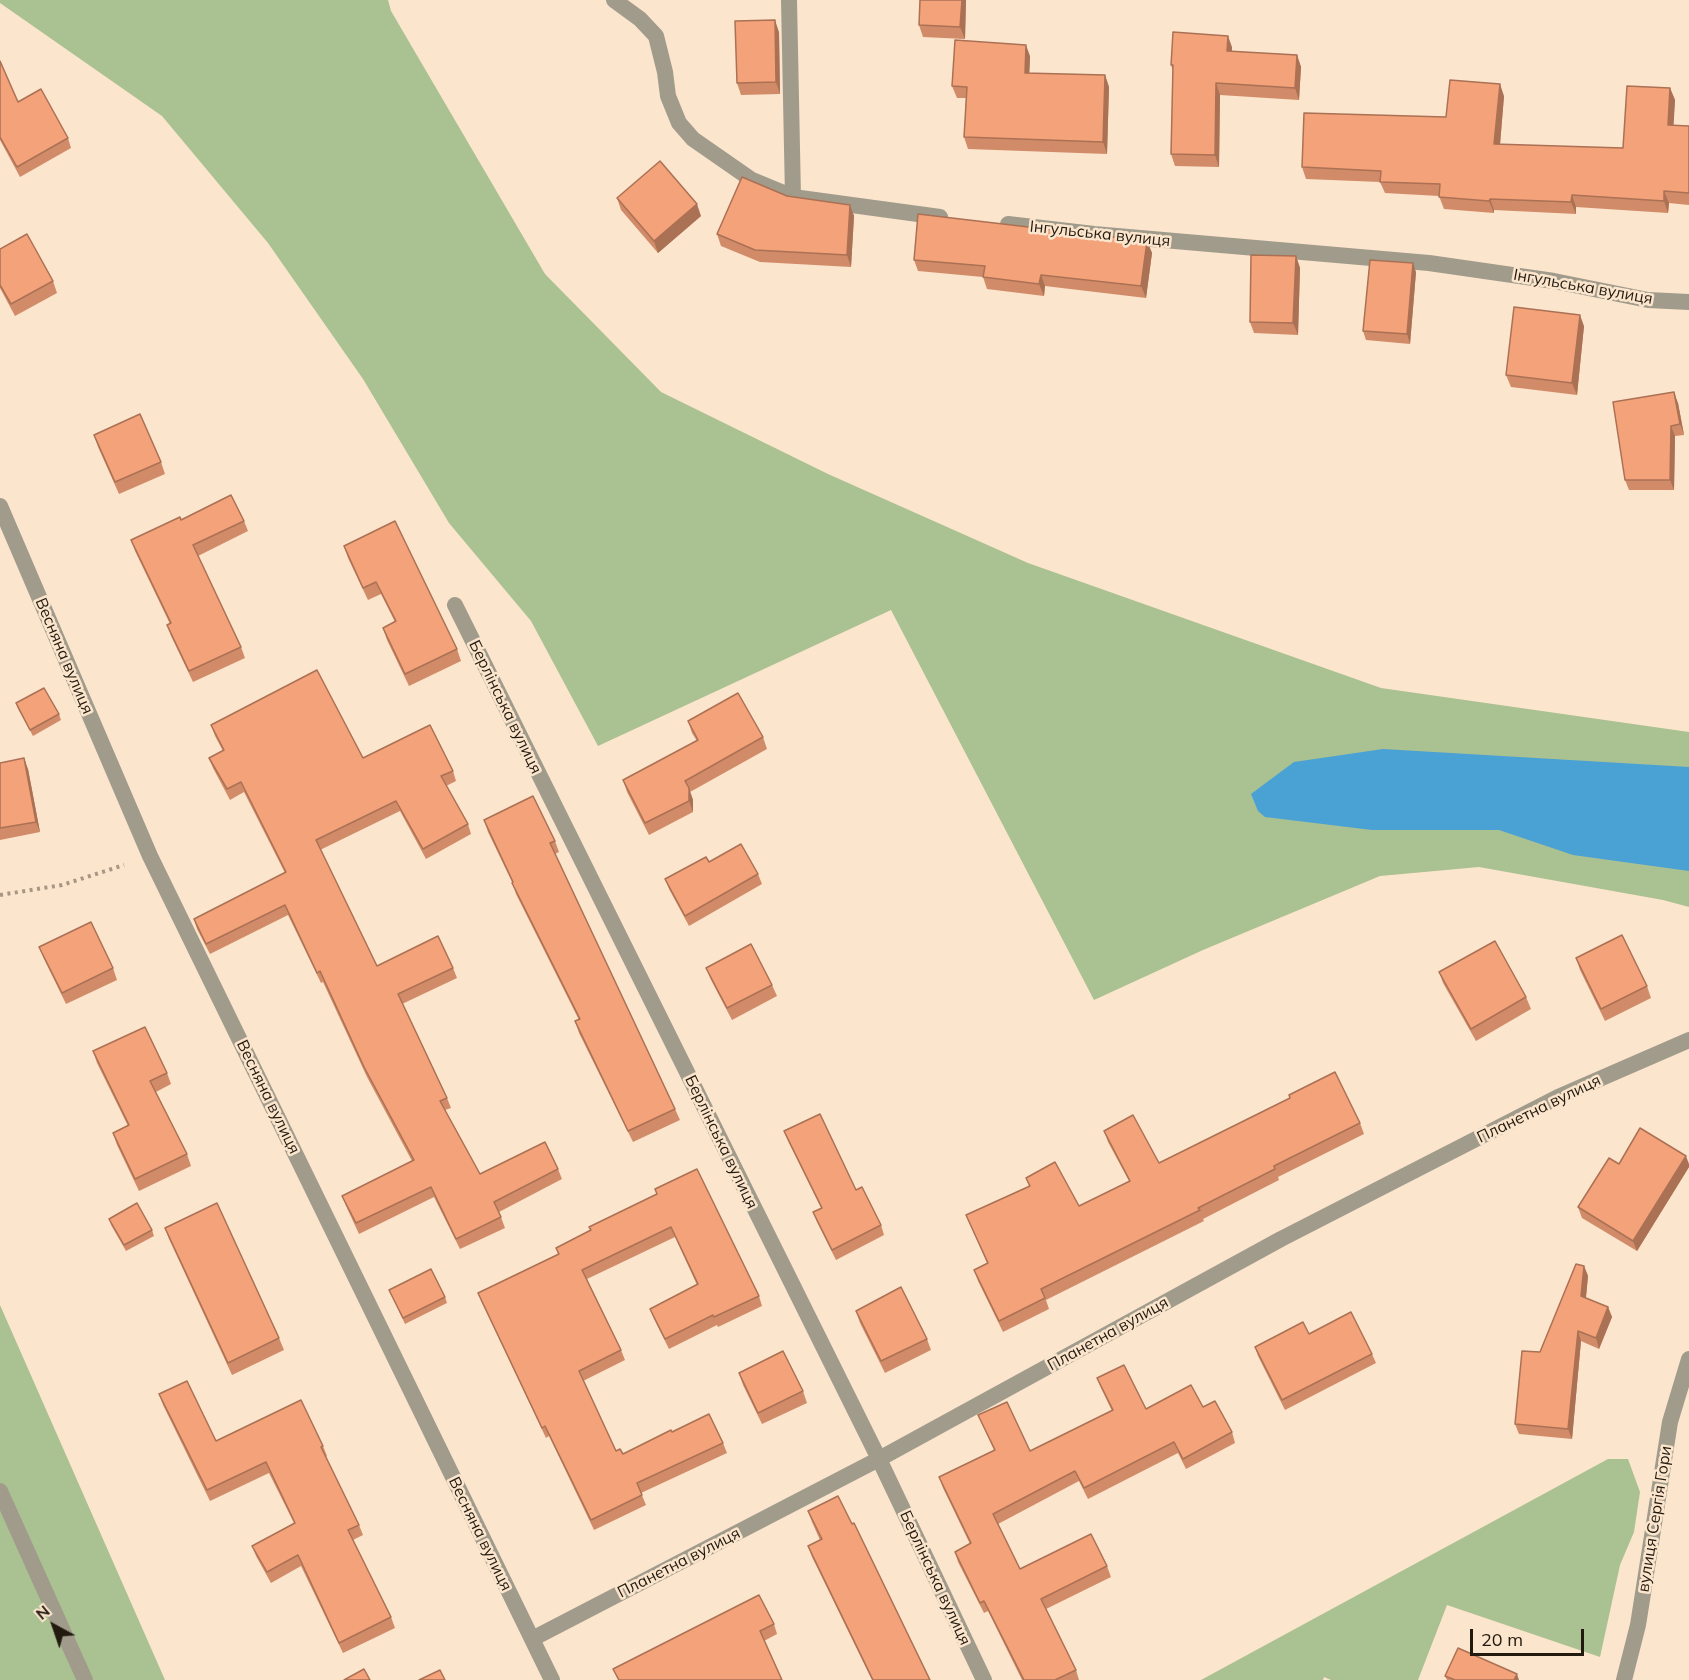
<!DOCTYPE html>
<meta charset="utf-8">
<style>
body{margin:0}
#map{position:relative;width:1689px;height:1680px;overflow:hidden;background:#fbe5cd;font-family:Mulish,sans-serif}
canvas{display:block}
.north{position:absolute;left:24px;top:1596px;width:60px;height:60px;-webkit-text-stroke:4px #fbe5cd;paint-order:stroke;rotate:320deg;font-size:16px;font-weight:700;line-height:24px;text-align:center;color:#231a0f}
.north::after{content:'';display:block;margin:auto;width:21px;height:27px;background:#231a0f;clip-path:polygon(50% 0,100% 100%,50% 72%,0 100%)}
.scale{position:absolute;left:1470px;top:1629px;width:114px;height:27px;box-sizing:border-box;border:3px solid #231a0f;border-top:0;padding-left:8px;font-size:18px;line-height:21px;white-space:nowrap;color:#231a0f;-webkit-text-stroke:4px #fbe5cd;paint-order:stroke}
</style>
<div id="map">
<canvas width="1689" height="1680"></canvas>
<div class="north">N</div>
<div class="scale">20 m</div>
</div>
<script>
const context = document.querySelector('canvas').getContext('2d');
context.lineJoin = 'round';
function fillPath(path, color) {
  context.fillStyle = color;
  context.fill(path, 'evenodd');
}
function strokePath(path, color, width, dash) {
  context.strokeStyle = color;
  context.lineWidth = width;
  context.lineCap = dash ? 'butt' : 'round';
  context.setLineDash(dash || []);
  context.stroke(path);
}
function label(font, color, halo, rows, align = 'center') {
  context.font = font + ' Mulish,sans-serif';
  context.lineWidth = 5;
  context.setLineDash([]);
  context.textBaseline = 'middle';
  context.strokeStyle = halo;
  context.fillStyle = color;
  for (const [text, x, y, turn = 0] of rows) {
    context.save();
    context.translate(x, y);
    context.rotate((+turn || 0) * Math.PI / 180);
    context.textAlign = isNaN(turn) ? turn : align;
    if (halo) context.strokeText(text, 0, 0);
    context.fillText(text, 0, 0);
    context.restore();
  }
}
fillPath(new Path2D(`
 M0,0h388l3,11 154,263 116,118 167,82 200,89 353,125 308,44v175l-26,-7 -184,-33 -99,9 -177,74 -109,50 -203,-390 -293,136 -67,-125 -82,-98 -86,-144 -95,-136 -106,-127 -162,-113z
 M0,1305l165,375h-165z
 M1608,1459h20l12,33 -6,40 -14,33 -20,92 -153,-52 -29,75h-87l-7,-3 -1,3h-122z`), '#aac192');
fillPath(new Path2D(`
 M1383,749l306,18v104l-116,-16 -74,-25h-127l-107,-13 -7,-6 -7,-17 43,-32z`), '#4aa1d4');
strokePath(new Path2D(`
 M0,895l62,-10 62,-20`), '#a79683', 4, [3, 4.5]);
strokePath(new Path2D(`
 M0,1491l85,189`), '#a19b8c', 16);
strokePath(new Path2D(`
 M614,0l26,19 16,17 9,36 3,24 11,27 14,16 59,41 41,17 147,20
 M789,0l4,197
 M1008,224l86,10 335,29 125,18 94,19 41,2
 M0,506l150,350 402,824
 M455,605l424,854 105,221
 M532,1639l347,-180 402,-220 277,-142 131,-57
 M1624,1680l14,-55 32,-203 19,-63`), '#a19b8c', 16);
fillPath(new Path2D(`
 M920,0h46l-1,39 -42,-2 -4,-12z
 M779,32l1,62 -39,1 -4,-12z
 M1232,47v4l65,4 4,12 -2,33 -79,-5 -1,72 -44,-1 -4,-12 2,-83 -2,-6z
 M1030,56l-1,17 76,2 4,12 -2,67 -139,-5 -4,-12 2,-39h-9l-5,-12z
 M0,61l18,41 50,36 3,10 -51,29 -20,-37z
 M1670,88l5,12 -2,25 16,1v79l-20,-2 -1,10 -92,-6v7l-82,-4v3l-50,-4 -5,-13 -54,-3 -5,-11 -74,-3 -4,-12 144,-50 58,-21 -4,49 123,3z
 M617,198l84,18 -43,37 -37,-43z
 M850,205l4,11 -3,51 -91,-5 -39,-16 -4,-12z
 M1147,241l5,12 -6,45 -101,-12 -1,10 -57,-7 -4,-12 -65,-6 -4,-11z
 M0,249l53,32 4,12 -42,23 -15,-28z
 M1296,256l4,12 -2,67 -44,-2 -4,-11z
 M1416,272l-6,72 -44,-4 -3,-9z
 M1584,326l-7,69 -66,-8 -5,-12z
 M1678,403l6,32 -9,1 -1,54h-45l-4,-10z
 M94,435l67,27 4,12 -46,20 -21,-47z
 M181,520l63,1 4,10 -50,25 43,91 4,11 -52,24 -22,-46 -4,-11 3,-1 -35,-73 -4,-11z
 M344,546l113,103 4,12 -52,25 -22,-46 -4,-12 12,-6 -14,-28 -13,6 -20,-42z
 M16,703l43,11 2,6 -28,16 -15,-27z
 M688,721l75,16 4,12 -77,43 3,8v12l-44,23 -22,-43 -4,-12 74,-39 -5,-8z
 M211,725l152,33 90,13 3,10 -10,5 22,38 3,10 -45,25 -26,-48 -80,39 57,116 76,2 4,10 -55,26 45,94 4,10 -6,2 35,64 78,-5 4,10 -63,33 6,16 -45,21 -26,-52 -75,37 -13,-28 -4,-10 70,-35 -45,-84 -44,-95 -2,1 -33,-68 -78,39 -13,-25 -3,-10 91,-46 -41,-81 -14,8 -17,-32 -4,-10 14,-7 -8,-15z
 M0,763l28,6 12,63 -40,8z
 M484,820l71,21 4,11 -4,2 120,255 5,11 -47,22 -54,-109 -4,-12 4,-1 -63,-126 -4,-12 -24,-50z
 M758,874l4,10 -73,42 -20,-37 -4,-10z
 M39,947l74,21 4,12 -51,24 -22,-45z
 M1576,958l71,28 4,12 -46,23 -25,-51z
 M706,968l66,17 5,11 -45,24 -21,-40z
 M1439,972l87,25 5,12 -55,32 -33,-58z
 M93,1051l74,22 4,11 -15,8 31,62 4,12 -52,25 -22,-46 -4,-12 15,-7 -31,-63z
 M1360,1123l4,11 -86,43 1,3 -76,39 1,2 -158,79 3,9 -46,23 -25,-51 -4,-11 13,-7 -21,-48 63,-29 -3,-8 53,28 50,-25 -21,-39 -4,-11 55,32z
 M784,1131l72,59 25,35 3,10 -48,25 -19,-38 -4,-10 8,-4 -33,-67z
 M1619,1164h70v3l-52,84 -55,-33 -4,-11z
 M655,1189l104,107 3,10 -44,21 -1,-2 -48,24 -15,-30 -4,-10 47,-24 -22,-48 -88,42 34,71 4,10 -42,21 33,70 7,3 49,-22 51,11 4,10 -86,40 5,12 -52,25 -45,-94 -3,2 -64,-135 -4,-10 80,-39 -2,-6 34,-18 67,-36z
 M109,1219l43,11 2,6 -28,15 -15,-26z
 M165,1228l114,110 5,12 -52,25 -63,-136z
 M1584,1266l4,10 -2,22 22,9 4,10 -13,32 -18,-8 -9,98 -53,-5 -4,-10 25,-72z
 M389,1290l56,7 2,6 -42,21z
 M856,1311l71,28 4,11 -46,23 -25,-50z
 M1309,1334l63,20 4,9 -91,47 -27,-54 -3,-9z
 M739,1373l64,18 4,12 -45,21 -19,-39z
 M1097,1378l49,31 57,-2 29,25 3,11 -49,26 -8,-16 -90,46 -9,-18 -81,43 22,45 87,-3 4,11 -65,32 30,61 3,10h-57l-34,-69 -4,2 -26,-51 -3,-10 15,-8 -27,-56 -4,-11 55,-27 -16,-35 52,36 82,-40 -11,-23z
 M159,1394l57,47 107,5 4,10 -1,1 33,68 4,10 -10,5 38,77 4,11 -52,25 -42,-87 -30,17 -15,-27 -4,-10 42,-23 -25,-50 -59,28 -47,-96z
 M808,1511l122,169h-58l-60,-123 -4,-11 12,-6 -8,-18z
 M774,1624l3,10 -13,7 18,39h-164l-5,-11z
 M1445,1676l74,4h-72z`), '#d28b68');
fillPath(new Path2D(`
 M962,0h4l-1,39 -5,-12z
 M775,20l4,12 1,62 -4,-12z
 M1228,36l4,11 -1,16 -4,-12z
 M1026,45l4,11 -1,29 -4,-12z
 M1297,55l4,12 -2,33 -4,-12z
 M1105,75l4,12 -2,67 -4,-12z
 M1216,83l4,12 -1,72 -4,-12z
 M1500,84l4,12 -5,60 -5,-12z
 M1670,88l5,12 -2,36 -5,-11z
 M1664,191l5,12 -1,10 -4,-12z
 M1572,195l4,12v7l-5,-12z
 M1490,199l4,11v3l-5,-12z
 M697,204l4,12 -43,37 -4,-12z
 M850,205l4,11 -3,51 -4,-12z
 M1147,241l5,12 -6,45 -5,-12z
 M1296,256l4,12 -2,67 -5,-12z
 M1413,263l3,9 -6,72 -3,-10z
 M1041,275l4,11 -1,10 -5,-12z
 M1580,315l4,11 -7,69 -5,-12z
 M1674,392l4,11 6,32 -4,-11z
 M1671,426l4,10 -1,54 -4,-10z
 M24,758l4,11 12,63 -4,-10z
 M689,788l4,12v12l-4,-11z
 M1686,1156l3,8v3l-52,84 -4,-10z
 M1584,1266l4,10 -3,30 -4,-10z
 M1608,1307l4,10 -13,32 -3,-11z
 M1578,1331l3,10 -9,98 -4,-10z
 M1517,1674l2,6h-5z`), '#ab7155');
const building = new Path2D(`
 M920,0h42l-2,27 -41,-2z
 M775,20l1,62 -39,1 -2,-62z
 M1173,32l55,4 -1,15 70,4 -2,33 -79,-5 -1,72 -44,-1 2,-89h-2z
 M955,40l71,5 -1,28 80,2 -2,67 -139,-5 3,-50 -15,-1z
 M0,61l18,41 23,-13 27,49 -51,29 -17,-30z
 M1450,80l50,4 -6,60 129,4 4,-62 43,2 -2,37 21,1v67l-25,-2v10l-92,-6 -1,7 -81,-3 -1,2 -50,-4 1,-13 -60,-2 1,-11 -79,-4 2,-54 142,4z
 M660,161l37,43 -43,37 -37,-43z
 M742,177l45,19 63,9 -3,50 -92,-5 -38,-16z
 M918,214l229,27 -6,45 -100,-11 -2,9 -56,-7 2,-11 -71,-6z
 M27,234l26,47 -42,23 -11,-19v-36z
 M1251,255l45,1 -3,67 -43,-1z
 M1370,260l43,3 -6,71 -44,-3z
 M1514,307l66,8 -8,68 -66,-8z
 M1674,392l6,32 -9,2 -1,54h-45l-12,-78z
 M140,414l21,48 -46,20 -21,-47z
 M231,495l13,26 -51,24 48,102 -52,24 -22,-46 4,-2 -40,-83 49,-23 1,3z
 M395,521l62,128 -52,25 -22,-46 13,-7 -20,-39 -13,6 -19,-42z
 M317,670l46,88 67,-33 23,46 -12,5 27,48 -45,25 -27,-48 -80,39 61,126 61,-30 15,32 -55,26 49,104 -7,3 40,73 65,-32 13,27 -64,33 7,15 -45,22 -25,-52 -75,36 -14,-27 72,-36 -50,-93 -44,-96 -3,2 -32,-68 -79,39 -12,-25 92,-47 -45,-90 -14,7 -18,-31 15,-8 -13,-25z
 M44,688l15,26 -29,16 -14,-27z
 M738,693l25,44 -78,44 4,7v13l-44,22 -22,-43 75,-40 -10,-19z
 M24,758l12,64 -36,6v-65z
 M533,796l22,45 -5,2 125,266 -47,22 -53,-110 5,-2 -68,-136 1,-1 -29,-62z
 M741,844l17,30 -73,42 -20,-37 41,-22 3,5z
 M91,922l22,46 -51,25 -23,-46z
 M1622,935l25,51 -46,23 -25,-51z
 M1495,941l31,56 -55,32 -32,-57z
 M751,944l21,41 -45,23 -21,-40z
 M145,1027l22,46 -17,8 37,73 -52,25 -22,-46 16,-8 -36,-74z
 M1335,1072l25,51 -86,43 1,3 -77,39 2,2 -159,79 4,9 -46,23 -25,-51 14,-7 -22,-48 64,-29 -4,-8 29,-16 24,44 51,-25 -26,-50 29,-16 26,48 131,-65 -1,-3z
 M820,1114l36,76 6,-3 19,38 -49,25 -19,-38 9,-4 -38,-77z
 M1640,1128l46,28 -53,85 -55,-34 31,-49 10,6z
 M697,1169l62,127 -45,21 -1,-2 -48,24 -15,-30 48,-25 -27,-57 -89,43 39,80 -42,21 37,80 4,-2 3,5 48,-24 1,2 37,-18 14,29 -86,40 5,12 -51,25 -46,-94 -3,2 -64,-135 81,-39 -3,-6 35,-18 -2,-3 68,-33 -2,-5z
 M137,1203l15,27 -28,15 -15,-26z
 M217,1203l62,135 -51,25 -63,-135z
 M1576,1264l8,2 -3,30 27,11 -12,31 -18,-7 -10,98 -53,-5 7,-73 18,1z
 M431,1269l14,28 -42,21 -14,-28z
 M901,1287l26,52 -46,22 -25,-50z
 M1351,1312l21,42 -90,46 -27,-53 48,-25 6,12z
 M783,1351l20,40 -45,22 -19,-40z
 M1124,1365l22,44 45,-24 12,22 12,-6 17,31 -49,27 -9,-17 -90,46 -9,-17 -82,43 27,55 71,-35 16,32 -66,33 35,71 -21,10h-31l-40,-79 -4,2 -25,-51 16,-9 -32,-66 56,-27 -17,-35 29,-13 23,49 83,-41 -16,-32z
 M187,1381l29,60 85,-41 22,46 -2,1 38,78 -11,5 43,87 -52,26 -41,-88 -31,17 -15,-26 43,-23 -29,-61 -59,28 -48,-96z
 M838,1496l14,28 2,-1 76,157h-57l-65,-134 14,-7 -14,-28z
 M759,1595l15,29 -14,7 22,49h-163l-6,-11z
 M1458,1648l59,26 -3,6h-59l-10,-4z
 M364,1669l6,11h-26z
 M440,1670l5,10h-26z`);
fillPath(building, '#f4a279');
strokePath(building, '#ab7155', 1.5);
label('16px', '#231a0f', '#fbe5cd', [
 ["Інгульська вулиця",1100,234,6],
 ["Інгульська вулиця",1583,287,10],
 ["Весняна вулиця",64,656,67],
 ["Берлінська вулиця",505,707,64],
 ["Весняна вулиця",268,1097,64],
 ["Планетна вулиця",1539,1109,-26],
 ["Берлінська вулиця",721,1142,64],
 ["Планетна вулиця",1108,1334,-29],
 ["вулиця Сергія Гори",1655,1519,-81],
 ["Весняна вулиця",480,1534,64],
 ["Планетна вулиця",679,1563,-27],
 ["Берлінська вулиця",935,1578,65]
]);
</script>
